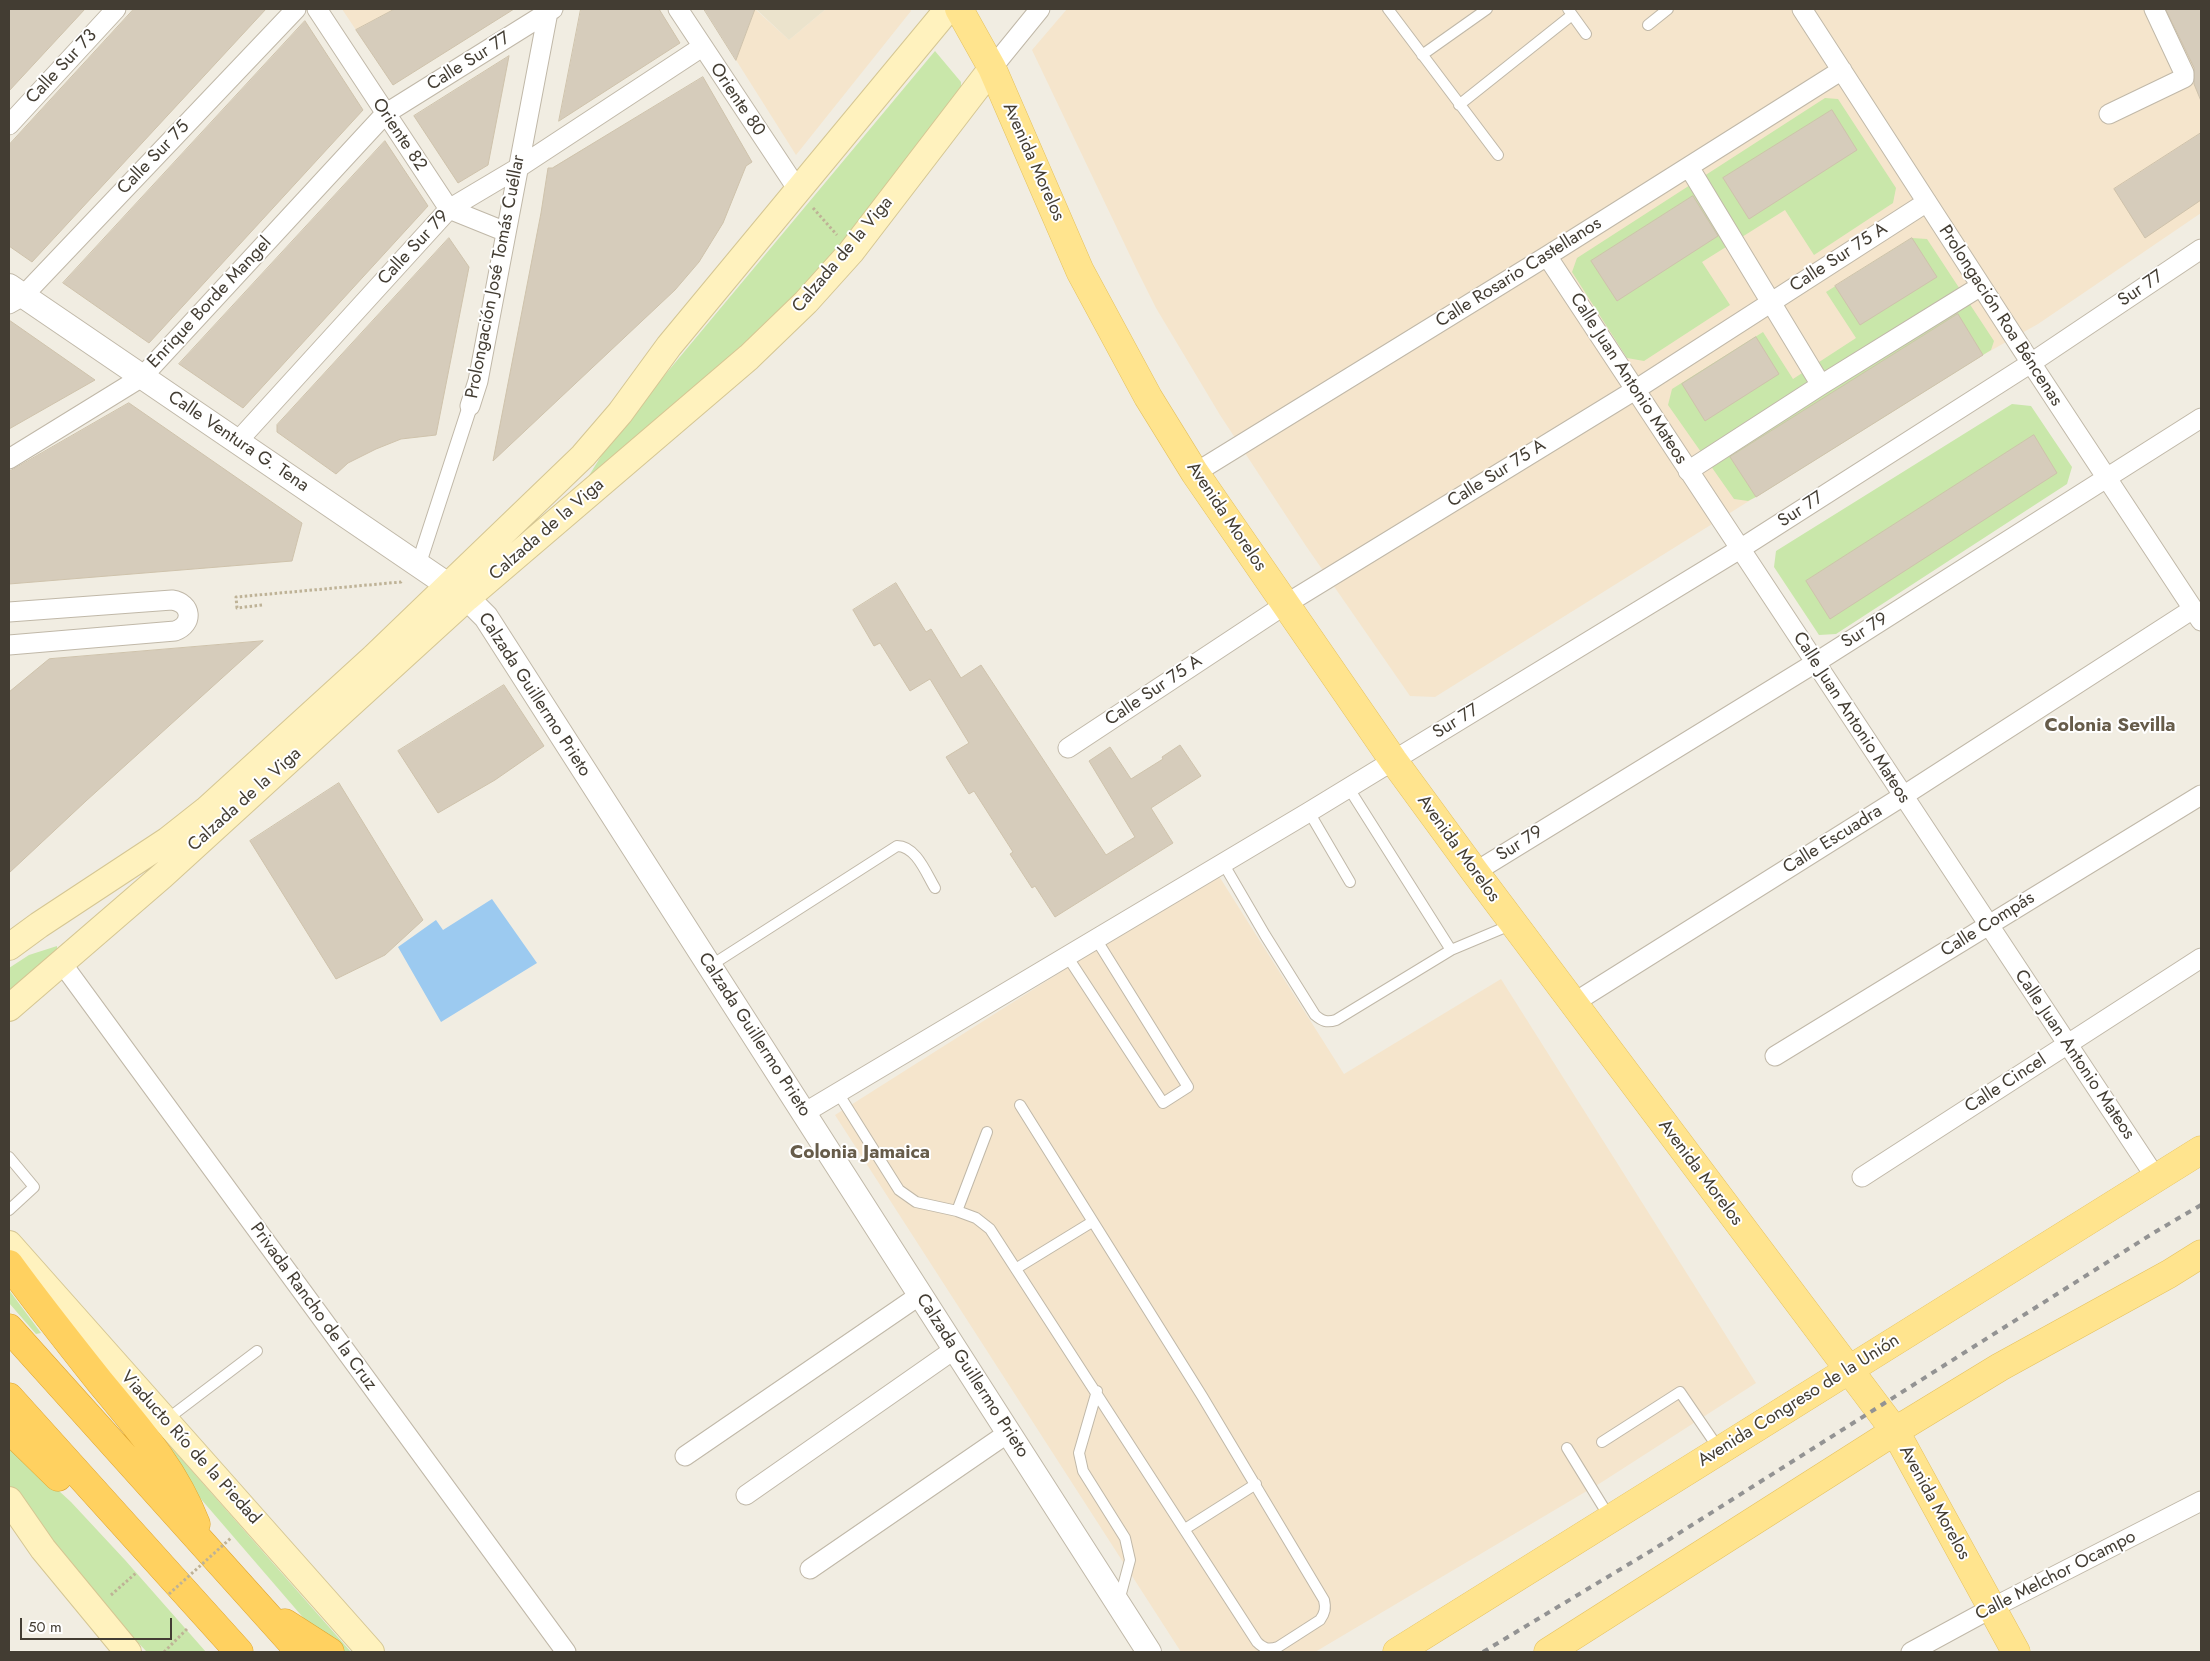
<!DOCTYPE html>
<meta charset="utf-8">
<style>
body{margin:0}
#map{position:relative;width:2210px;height:1661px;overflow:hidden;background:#f1ede2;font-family:Jost,sans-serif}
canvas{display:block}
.frame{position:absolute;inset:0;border:10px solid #433d33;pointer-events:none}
.scale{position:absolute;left:20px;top:1618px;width:152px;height:22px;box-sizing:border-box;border:2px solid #433d33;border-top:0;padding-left:6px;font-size:15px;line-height:18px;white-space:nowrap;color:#433d33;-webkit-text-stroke:4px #fff;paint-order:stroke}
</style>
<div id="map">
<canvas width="2210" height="1661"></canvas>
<div class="frame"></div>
<div class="scale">50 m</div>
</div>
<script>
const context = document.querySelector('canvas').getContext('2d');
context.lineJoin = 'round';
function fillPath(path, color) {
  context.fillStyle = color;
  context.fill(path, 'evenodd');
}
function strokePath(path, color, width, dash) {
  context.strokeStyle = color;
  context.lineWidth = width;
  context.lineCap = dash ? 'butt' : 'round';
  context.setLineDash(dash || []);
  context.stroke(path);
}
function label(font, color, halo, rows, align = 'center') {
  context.font = font + ' Jost,sans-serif';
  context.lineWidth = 4;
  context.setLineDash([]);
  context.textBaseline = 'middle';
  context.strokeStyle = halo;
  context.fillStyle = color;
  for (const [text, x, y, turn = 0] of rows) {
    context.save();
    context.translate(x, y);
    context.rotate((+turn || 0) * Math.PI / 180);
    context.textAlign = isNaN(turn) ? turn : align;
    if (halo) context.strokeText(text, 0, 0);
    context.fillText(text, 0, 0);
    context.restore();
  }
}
fillPath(new Path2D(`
 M342,9h53l-39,21z
 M755,9l34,31 37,-31h84l1,2 -115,144 -60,-95z
 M1067,9h1134v204l-163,111 -55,31 -548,342 -25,-1 -104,-150 -86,-131 -64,-107 -20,-40 -104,-218z
 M1217,873l127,201 157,-95 255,404 -154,99 -287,170h-134l-346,-537z`), '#f5e5cc');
fillPath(new Path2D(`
 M756,9h70l-37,31z`), '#ebe3cc');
fillPath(new Path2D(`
 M935,51l26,31v8l-75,100 -123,146 -178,146 18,-29 61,-77z
 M1825,98l13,1 58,89 -3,15 -79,52 -29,-45 -83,52 28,43 -86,56 -17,-3 -55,-86 5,-14z
 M1912,238l15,1 67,102 -3,9 -235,147 -8,4 -14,-2 -66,-94 4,-16 91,-57 30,47 63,-41 -30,-46z
 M2012,404l19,2 41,61 -5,17 -231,150 -17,1 -45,-68 2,-16z
 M57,946v5l-48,43v-26l20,-13z
 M9,1290l32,43 -5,1 -27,-31z
 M9,1445l62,57 54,58 81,92h-59l-72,-75 -66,-90z
 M170,1446l181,206h-16l-16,-16 -131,-152 -15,-27z`), '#c9e7aa');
fillPath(new Path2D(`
 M492,899l45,64 -96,59 -43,-75 38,-27 7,10z`), '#9ccaf0');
const building = new Path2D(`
 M9,9h76l-76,82z
 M134,9h132l-234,253 -23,-16v-101z
 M395,9h119l-121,76 -37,-55z
 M581,9h78l21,34 -121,78z
 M704,9h51l-19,51z
 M2166,9h35v92l-7,-17v-16z
 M305,21l58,89 -214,233 -86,-60z
 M509,56l-21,109 -30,18 -44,-67z
 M703,77l49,85 -6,4 -23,57 -24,39 -24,28 -182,171 48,-248 7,-45h4z
 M1832,110l25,40 -108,69 -26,-41z
 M2201,133v67l-56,38 -31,-49z
 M385,141l43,65 -163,178 -22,24 -64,-44z
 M1693,196l25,40 -101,65 -26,-40z
 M449,238l20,29 -33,168 -35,4 -25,10 -28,14 -12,11 -59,-42v-7z
 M1912,238l25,39 -77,48 -25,-39z
 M1958,314l25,41 -227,142 -26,-40z
 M9,320l86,60 -86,49z
 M1756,337l23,37 -74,47 -23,-37z
 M129,403l173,120 -10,38 -283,23v-112z
 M2034,435l23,38 -227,146 -24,-38z
 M896,583l30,49 5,-3 30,49 20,-13 125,190 29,-18 -46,-76 21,-14 21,32 32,-20 -1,-2 18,-12 21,31 -50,32 22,35 -118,74 -20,-31 -3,2 -22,-34 3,-2 -39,-61 -5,3 -23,-37 23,-14 -39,-64 -20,12 -30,-48 -6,3 -21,-36z
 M263,641l-177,160 -77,72v-181l40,-33z
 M504,685l40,61 -49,34 -57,33 -40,-62z
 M339,783l84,137 -38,35 -49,24 -86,-138z`);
fillPath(building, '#d6ccbb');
strokePath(building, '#cec2ab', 1);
const service = new Path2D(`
 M1388,9l110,146
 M1568,9l18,25
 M1648,25l20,-16
 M1422,55l65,-46
 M1459,105l113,-90
 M1348,787l103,163
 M1309,812l41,70
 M1223,863l42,72 50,80c7,6 12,8 21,5l115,-70 62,-26
 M1067,956l96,147 25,-16 -92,-148
 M710,966l187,-120c19,0 29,27 38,42
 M838,1093l61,97 17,12 41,9 19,7 14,11 267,413c7,7 12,8 21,5l42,-27c5,-7 6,-12 4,-20l-122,-204 -182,-291
 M9,1157l25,30 -25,23
 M957,1211l30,-79
 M1017,1268l75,-46
 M1097,1391l-18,62 4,18 42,67 5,22 -11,41
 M166,1420l91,-69
 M1602,1442l78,-50 39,57
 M1567,1448l43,70
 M1185,1529l71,-45`);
const pedestrian = new Path2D(`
 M418,566l52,-160`);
const minor = new Path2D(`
 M317,9l132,200 57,23
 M678,9l120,181
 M1802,9l229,354 170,258
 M992,68l48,-59
 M2109,114l75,-36v-5l-30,-64
 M9,125l107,-116
 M1689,167l132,218
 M1547,256l609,922
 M9,304l14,-8 273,-287
 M470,406l8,-25 70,-369
 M237,442l212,-233 69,-41 184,-121
 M9,459l133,-82 243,-263 168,-105
 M1688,471l133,-86 160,-99
 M1195,473l352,-217 295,-186
 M9,612l163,-12c20,3 22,24 3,31l-166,14
 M1068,748l218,-144 349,-214 292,-188
 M1475,872l340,-209 386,-245
 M61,962l505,690
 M1572,1004l331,-208 290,-187
 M1775,1056l426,-261
 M804,1113l505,-301 431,-263 291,-186 170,-114
 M1862,1177l339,-219
 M685,1456l235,-161
 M746,1495l209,-146
 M810,1569l198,-136
 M1911,1652l81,-44 209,-107`);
const tertiary = new Path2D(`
 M9,286l458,312 19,19 663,1035`);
const secondary = new Path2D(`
 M9,947l30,-22 129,-85 38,-30 168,-153 209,-201 37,-43 49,-67 279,-337
 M9,1008l153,-132 305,-278 282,-241 57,-55 45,-50 141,-184
 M9,1244l362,408
 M9,1500l34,49 85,103`);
const primary = new Path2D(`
 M959,9l33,59 88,203 68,126 47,76 198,287 82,112 420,559 121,221
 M1397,1652l804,-502
 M1548,1652l347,-221 105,-64 169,-93 32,-20`);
const motorway = new Path2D(`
 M9,1264c29,40 60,79 91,118 38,46 74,86 96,142
 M9,1328l291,324
 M9,1397l230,255
 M9,1429l49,48
 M285,1623l45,29`);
strokePath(service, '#c0b8a8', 12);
strokePath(pedestrian, '#c0b8a8', 16);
strokePath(minor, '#c0b8a8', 21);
strokePath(tertiary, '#c0b8a8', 26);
strokePath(secondary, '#d5c693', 28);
strokePath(primary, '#e4c15e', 29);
strokePath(motorway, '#dea530', 29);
strokePath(new Path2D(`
 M813,208l24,27
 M262,605l-25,3 -1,-11 165,-15 2,-2
 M111,1595l25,-22
 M164,1652l23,-23`), '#beb296', 3, [2.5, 2.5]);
strokePath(service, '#fff', 10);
strokePath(pedestrian, '#fff', 14);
strokePath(minor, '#fff', 19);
strokePath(tertiary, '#fff', 24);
strokePath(secondary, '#fff2be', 26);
strokePath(primary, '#ffe48e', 28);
strokePath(motorway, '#ffd160', 28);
strokePath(new Path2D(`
 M1483,1652l171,-103 501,-317 46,-27`), '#939393', 4, [6, 6]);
strokePath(new Path2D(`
 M169,1594l62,-56`), '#beb296', 3, [2.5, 2.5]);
label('18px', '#433d33', '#fff', [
 ["Calle Sur 77",469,62,-32],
 ["Calle Sur 73",62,67,-47],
 ["Oriente 80",737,100,56],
 ["Oriente 82",399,135,56],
 ["Calle Sur 75",154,158,-46],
 ["Avenida Morelos",1033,162,66],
 ["Calle Sur 79",414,248,-47],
 ["Calzada de la Viga",843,255,-50],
 ["Calle Sur 75 A",1839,258,-33],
 ["Calle Rosario Castellanos",1519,273,-32],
 ["Prolongación José Tomás Cuéllar",496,277,-79],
 ["Sur 77",2141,289,-34],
 ["Enrique Borde Mangel",210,303,-47],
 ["Prolongación Roa Béncenas",2000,316,57],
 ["Calle Juan Antonio Mateos",1628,379,57],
 ["Calle Ventura G. Tena",238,442,34],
 ["Calle Sur 75 A",1497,474,-32],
 ["Sur 77",1801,510,-33],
 ["Avenida Morelos",1226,517,56],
 ["Calzada de la Viga",547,530,-41],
 ["Sur 79",1865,631,-32],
 ["Calle Sur 75 A",1154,691,-34],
 ["Calzada Guillermo Prieto",534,695,57],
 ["Calle Juan Antonio Mateos",1851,718,57],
 ["Sur 77",1456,722,-31],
 ["Calzada de la Viga",245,800,-42],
 ["Calle Escuadra",1833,840,-32],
 ["Sur 79",1520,844,-32],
 ["Avenida Morelos",1458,849,54],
 ["Calle Compás",1988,925,-32],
 ["Calzada Guillermo Prieto",754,1035,57],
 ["Calle Juan Antonio Mateos",2074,1055,56],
 ["Calle Cincel",2006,1084,-33],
 ["Avenida Morelos",1700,1173,53],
 ["Privada Rancho de la Cruz",313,1307,54],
 ["Calzada Guillermo Prieto",972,1376,57],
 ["Avenida Congreso de la Unión",1799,1401,-32],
 ["Viaducto Río de la Piedad",190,1448,48],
 ["Avenida Morelos",1934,1503,61],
 ["Calle Melchor Ocampo",2056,1576,-27]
]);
label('bold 19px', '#665c4a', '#fff', [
 ["Colonia Sevilla",2110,726],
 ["Colonia Jamaica",860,1153]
]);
</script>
